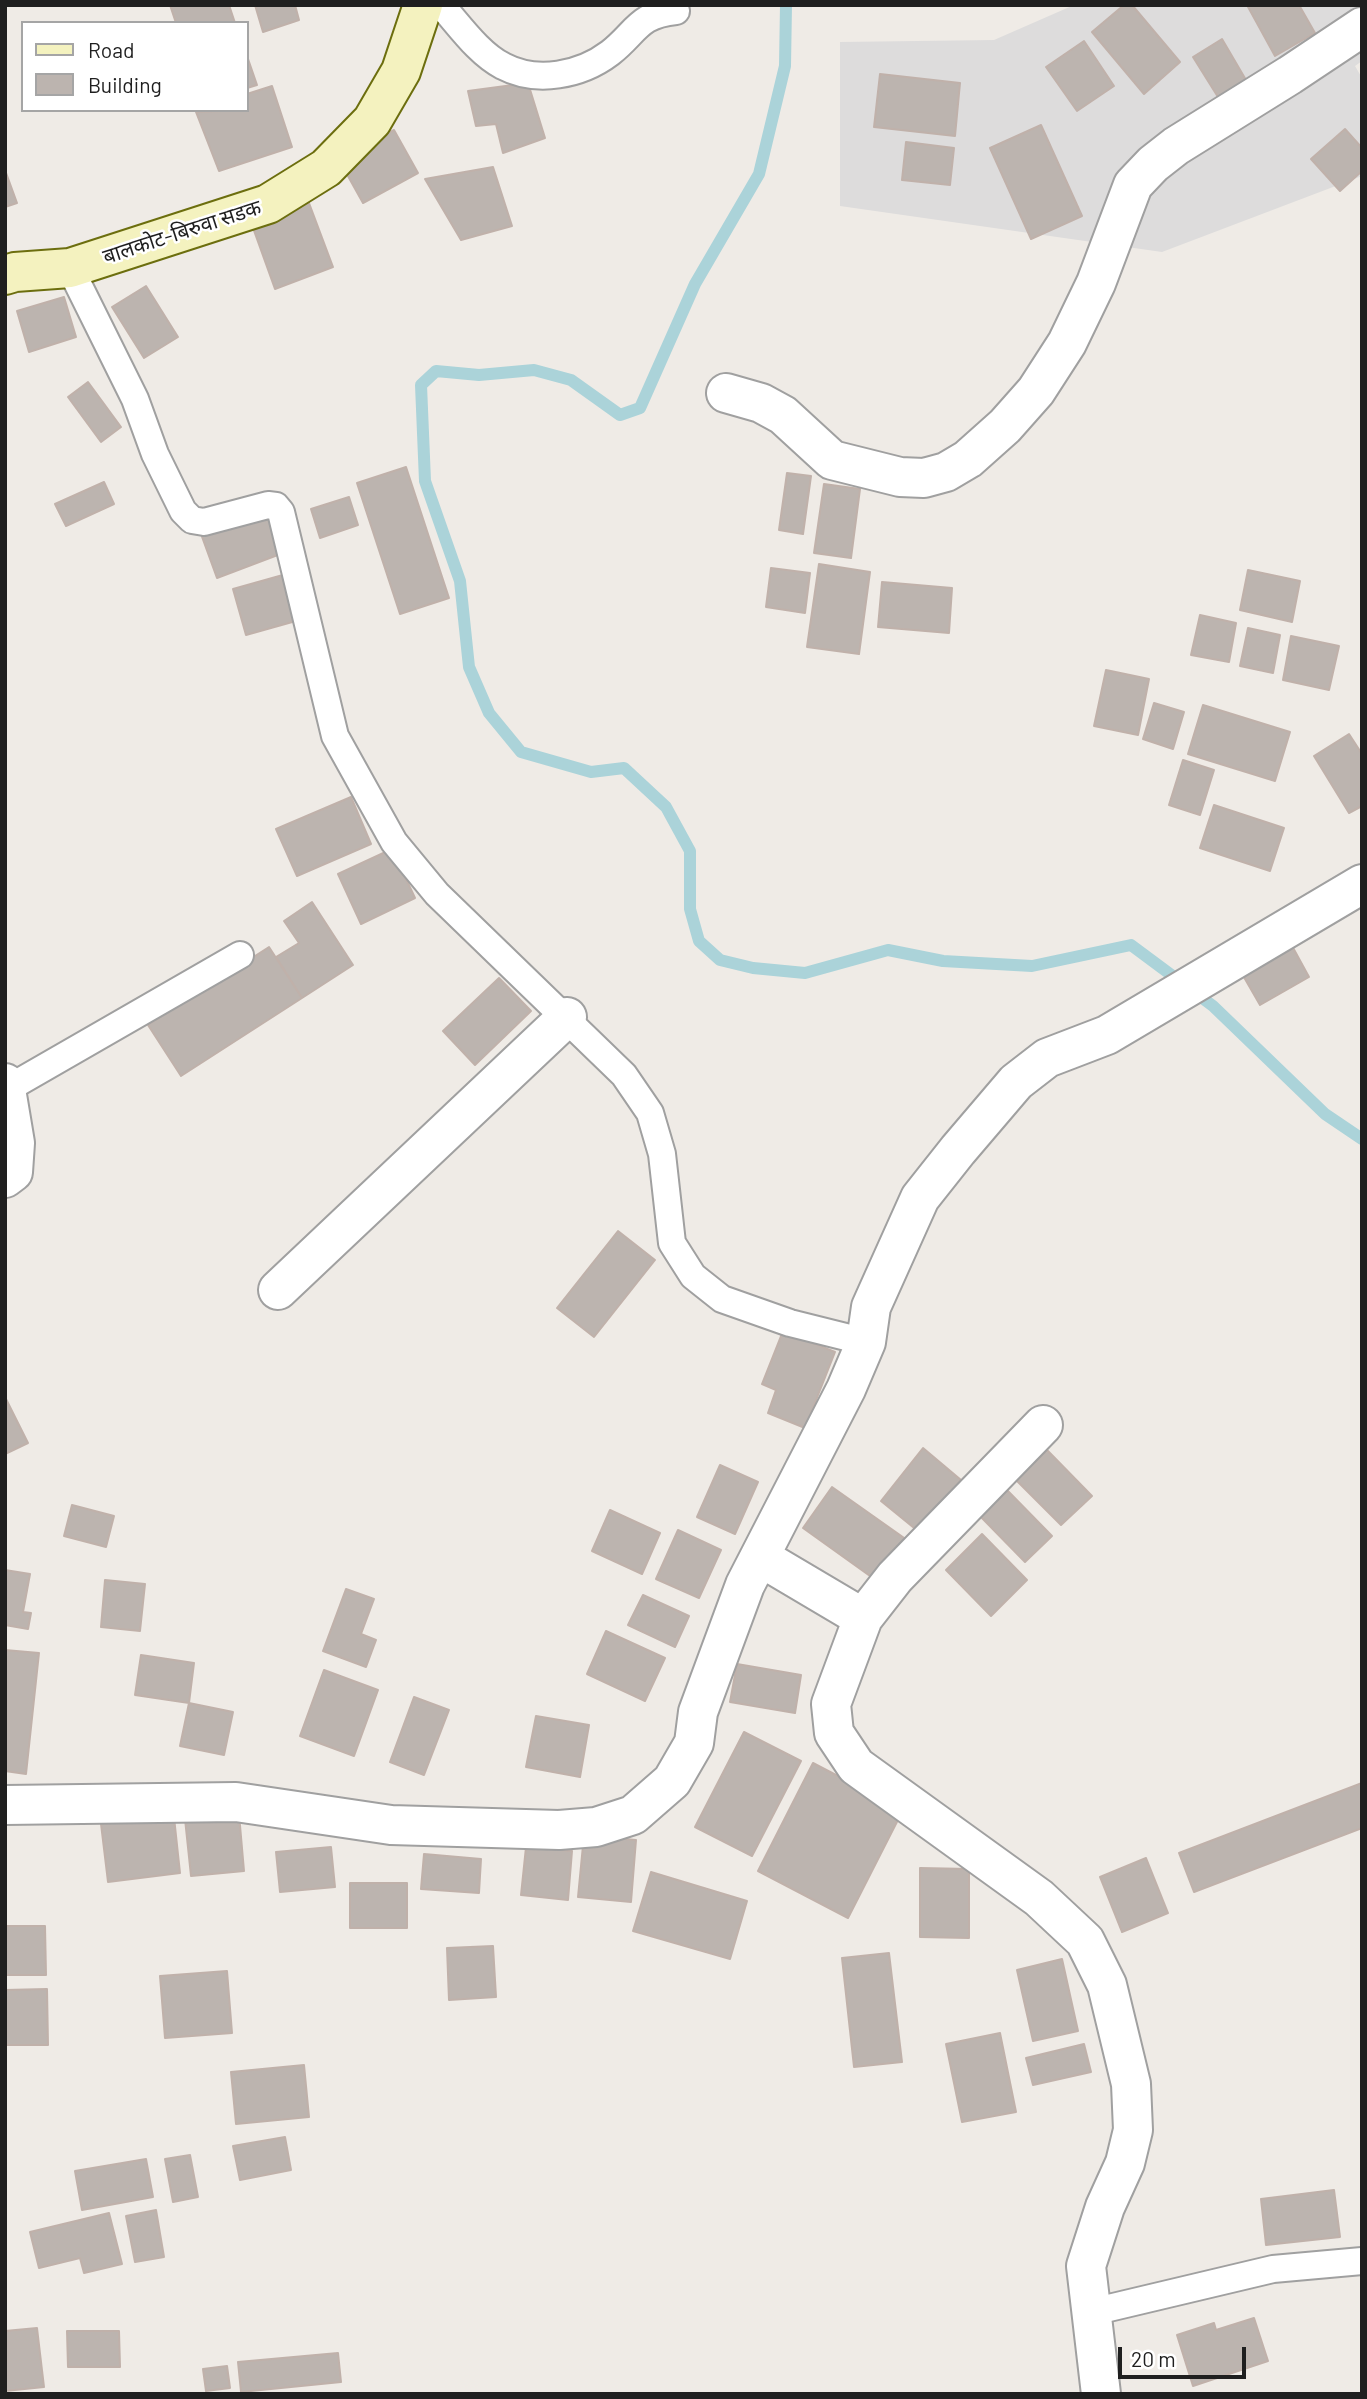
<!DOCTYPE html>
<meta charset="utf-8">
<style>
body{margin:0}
#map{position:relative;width:1367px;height:2399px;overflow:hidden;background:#efebe6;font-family:Barlow,sans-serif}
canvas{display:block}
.frame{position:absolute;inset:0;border:7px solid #1f1f1f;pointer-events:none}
.legend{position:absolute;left:21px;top:21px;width:228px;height:91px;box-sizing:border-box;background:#fff;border:2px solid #a5a5a5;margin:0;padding:9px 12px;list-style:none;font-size:21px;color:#1f1f1f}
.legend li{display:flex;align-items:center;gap:14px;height:35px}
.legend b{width:35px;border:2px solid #a5a5a5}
.scale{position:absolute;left:1118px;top:2347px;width:128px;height:32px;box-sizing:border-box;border:4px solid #1f1f1f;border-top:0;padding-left:9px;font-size:21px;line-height:24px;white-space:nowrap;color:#1f1f1f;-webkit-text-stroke:5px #fff;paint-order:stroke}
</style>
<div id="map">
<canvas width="1367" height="2399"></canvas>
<div class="frame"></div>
<ul class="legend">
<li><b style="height:9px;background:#f4f2bf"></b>Road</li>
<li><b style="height:19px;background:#bcb4af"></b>Building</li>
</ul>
<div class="scale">20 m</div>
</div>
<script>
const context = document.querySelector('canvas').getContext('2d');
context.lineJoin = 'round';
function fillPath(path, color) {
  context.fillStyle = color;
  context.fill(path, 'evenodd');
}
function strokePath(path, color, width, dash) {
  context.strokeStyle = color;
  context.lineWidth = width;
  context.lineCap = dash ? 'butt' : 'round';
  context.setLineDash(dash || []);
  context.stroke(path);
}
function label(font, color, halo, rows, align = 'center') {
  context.font = font + ' Barlow,"Noto Sans Devanagari",sans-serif';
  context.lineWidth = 5;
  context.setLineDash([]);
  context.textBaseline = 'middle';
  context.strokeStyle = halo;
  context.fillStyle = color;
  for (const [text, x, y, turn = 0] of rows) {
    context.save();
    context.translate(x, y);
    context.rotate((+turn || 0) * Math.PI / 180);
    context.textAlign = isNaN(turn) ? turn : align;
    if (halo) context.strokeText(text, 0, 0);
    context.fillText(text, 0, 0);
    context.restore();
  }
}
fillPath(new Path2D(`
 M1074,5h288v56l-7,5 7,12v98l-200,76 -322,-46v-164l154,-2z`), '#dddcdc');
strokePath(new Path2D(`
 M786,5l-1,61 -26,108 -64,110 -55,124 -20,7 -49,-35 -37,-10 -55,5 -43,-4 -15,14 4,96 35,100 9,86 20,46 32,39 70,20 33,-4 42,39 24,44v58l9,32 21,19 33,8 52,5 83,-23 55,11 89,5 99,-21 82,61 112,108 37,25`), '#abd3d9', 12);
const building = new Path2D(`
 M170,5h59l6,18h-59z
 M255,5h40l4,15 -36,12z
 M1124,5h8l48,57 -36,32 -52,-62z
 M1247,5h52l16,28 -40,23z
 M1222,39l24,41 -28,17 -25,-40z
 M1084,41l30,45 -37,25 -31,-44z
 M247,56l10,29 -10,3z
 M880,74l80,9 -5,53 -81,-9z
 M528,83l17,55 -42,15 -7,-29 -20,2 -8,-35z
 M272,86l20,61 -73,24 -23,-59 51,-2v-16z
 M1041,125l41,91 -51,23 -41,-91z
 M1345,129l17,19v23l-22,20 -29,-32z
 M394,130l24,43 -55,30 -24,-43z
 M906,142l48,6 -4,37 -48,-5z
 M493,167l19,59 -51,14 -36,-61z
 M5,170l12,33 -12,4z
 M309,203l24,64 -58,22 -23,-64z
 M146,286l32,51 -34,21 -32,-51z
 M64,297l12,40 -47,15 -12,-41z
 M88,382l33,45 -20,15 -33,-45z
 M406,467l43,131 -49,16 -43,-131z
 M787,473l24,3 -8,58 -24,-4z
 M104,482l10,22 -48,22 -11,-22z
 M824,484l36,5 -9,69 -37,-5z
 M349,497l9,28 -38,13 -9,-29z
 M266,510l17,43 -66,25 -16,-44z
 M819,564l51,8 -11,82 -52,-7z
 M771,568l39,5 -5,40 -39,-6z
 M1248,570l52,11 -8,41 -52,-12z
 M290,573l13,46 -57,16 -13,-46z
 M882,582l70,6 -3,45 -71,-6z
 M1200,615l36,8 -7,39 -38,-7z
 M1248,628l32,7 -7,38 -33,-7z
 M1291,636l48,10 -10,44 -46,-10z
 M1106,670l43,9 -11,56 -44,-9z
 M1154,703l30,9 -11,37 -30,-10z
 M1203,705l87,27 -15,49 -87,-27z
 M1349,734l13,20v52l-13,7 -35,-57z
 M1183,760l31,10 -14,45 -31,-10z
 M351,797l20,47 -74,32 -21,-47z
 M1214,805l70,23 -14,43 -70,-23z
 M392,849l23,49 -54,26 -23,-50z
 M312,902l41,63 -51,33 -26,-41 23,-14 -15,-22z
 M1291,944l18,33 -49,28 -19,-33z
 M269,947l33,51 -121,78 -33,-51z
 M499,978l32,33 -56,54 -32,-34z
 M618,1231l37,29 -61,77 -37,-29z
 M783,1331l52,21 -30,76 -37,-15 8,-23 -14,-6z
 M5,1397l23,46 -23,11z
 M923,1448l38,32 -42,52 -38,-31z
 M1047,1450l45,46 -31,29 -45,-45z
 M720,1465l38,17 -23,52 -38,-17z
 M832,1487l75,53 -30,41 -74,-53z
 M1005,1488l47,48 -27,26 -46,-47z
 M72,1505l42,11 -8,31 -42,-11z
 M610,1510l50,23 -18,41 -50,-23z
 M678,1530l43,20 -22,48 -43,-19z
 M982,1534l45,46 -36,36 -45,-46z
 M5,1570l25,4 -7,38 8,1 -3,16 -23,-4z
 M105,1580l40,4 -5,47 -39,-4z
 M346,1589l28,10 -13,35 15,6 -10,27 -43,-16z
 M643,1595l46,21 -14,31 -47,-22z
 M606,1631l59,27 -20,43 -58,-27z
 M5,1650l34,3 -13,121 -21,-3z
 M141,1655l53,8 -5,40 -54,-8z
 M737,1664l64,11 -6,38 -65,-11z
 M324,1670l54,20 -24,66 -54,-20z
 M414,1697l35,13 -25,65 -34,-13z
 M189,1703l44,9 -9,43 -44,-9z
 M536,1716l53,9 -9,52 -54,-10z
 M744,1732l57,29 -49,95 -57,-29z
 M813,1763l90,47 -55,108 -90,-47z
 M1362,1783v45l-168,64 -15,-39z
 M239,1814l5,57 -53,5 -6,-57z
 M174,1817l6,56 -72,9 -7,-58z
 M584,1835l52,5 -5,62 -53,-5z
 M331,1847l4,40 -55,5 -4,-40z
 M526,1847l46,4 -4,49 -47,-5z
 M424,1854l57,5 -2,34 -58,-4z
 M1146,1858l22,55 -46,19 -22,-55z
 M920,1868l49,1v69l-49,-1z
 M651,1872l96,29 -17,58 -97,-28z
 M350,1883h57v45h-57z
 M5,1926h40l1,49h-41z
 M493,1946l3,51 -47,3 -2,-52z
 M889,1953l13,109 -48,5 -12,-109z
 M1062,1959l16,72 -45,10 -16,-71z
 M227,1971l5,62 -67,5 -5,-62z
 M47,1989l1,56h-43v-55z
 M1000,2033l16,79 -54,10 -16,-78z
 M1084,2044l7,28 -58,13 -7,-27z
 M304,2065l5,52 -73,7 -5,-52z
 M285,2137l6,33 -51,10 -7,-34z
 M190,2155l8,42 -25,5 -8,-43z
 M146,2159l7,38 -71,13 -7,-39z
 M1334,2190l6,47 -74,8 -5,-46z
 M156,2210l8,47 -29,5 -9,-46z
 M109,2213l13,51 -38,9 -4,-15 -41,10 -9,-36z
 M1254,2318l14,43 -75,25 -16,-51 37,-12 2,7z
 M37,2328l7,59 -39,4v-60z
 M67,2331h52l1,36h-52z
 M338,2353l3,29 -100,10 -3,-30z
 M227,2366l3,22 -24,3 -3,-22z`);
fillPath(building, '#bcb4af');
strokePath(building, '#c0b1aa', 2);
const lane = new Path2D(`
 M441,5c18,20 38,49 62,61 34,18 78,9 107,-13 27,-21 27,-38 66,-42
 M70,268l65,131 20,55 28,57 9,9 12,2 64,-17 8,1 5,6 54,224 59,106 43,52 187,181 26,38 12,41 10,89 21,33 29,23 68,24 76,19
 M7,1089l233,-134
 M1092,2312l181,-43 89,-8`);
const street = new Path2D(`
 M726,393l35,10 22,12 49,45 68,17 24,1 22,-6 22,-13 37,-33 31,-35 31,-48 29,-60 37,-98 20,-21 23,-18 114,-71 72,-48
 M5,1083l10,60 -2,29 -8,6
 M278,1290l289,-273
 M1043,1425l-148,152 -32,41 -32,86 3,29 22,33 183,132 46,43 22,44 24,99 2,46 -8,33 -20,44 -19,59 15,128
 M760,1557l103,61
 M5,1805l231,-3 155,23 168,5 37,-3 37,-12 39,-34 22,-38 4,-31 47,-127 101,-196 20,-47 5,-35 49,-109 38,-48 58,-68 31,-24 60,-23 255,-151`);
const secondary = new Path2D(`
 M5,275l10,-3 55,-4 198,-64 58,-36 46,-47 29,-50 22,-66`);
strokePath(lane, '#a0a0a0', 30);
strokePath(street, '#a0a0a0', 42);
strokePath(secondary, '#6c6e0e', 42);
strokePath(lane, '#fff', 26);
strokePath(street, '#fff', 38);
strokePath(secondary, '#f4f2bf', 38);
label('21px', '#1f1f1f', '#fff', [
 ["बालकोट-बिरुवा सडक",182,232,-18]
]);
</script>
